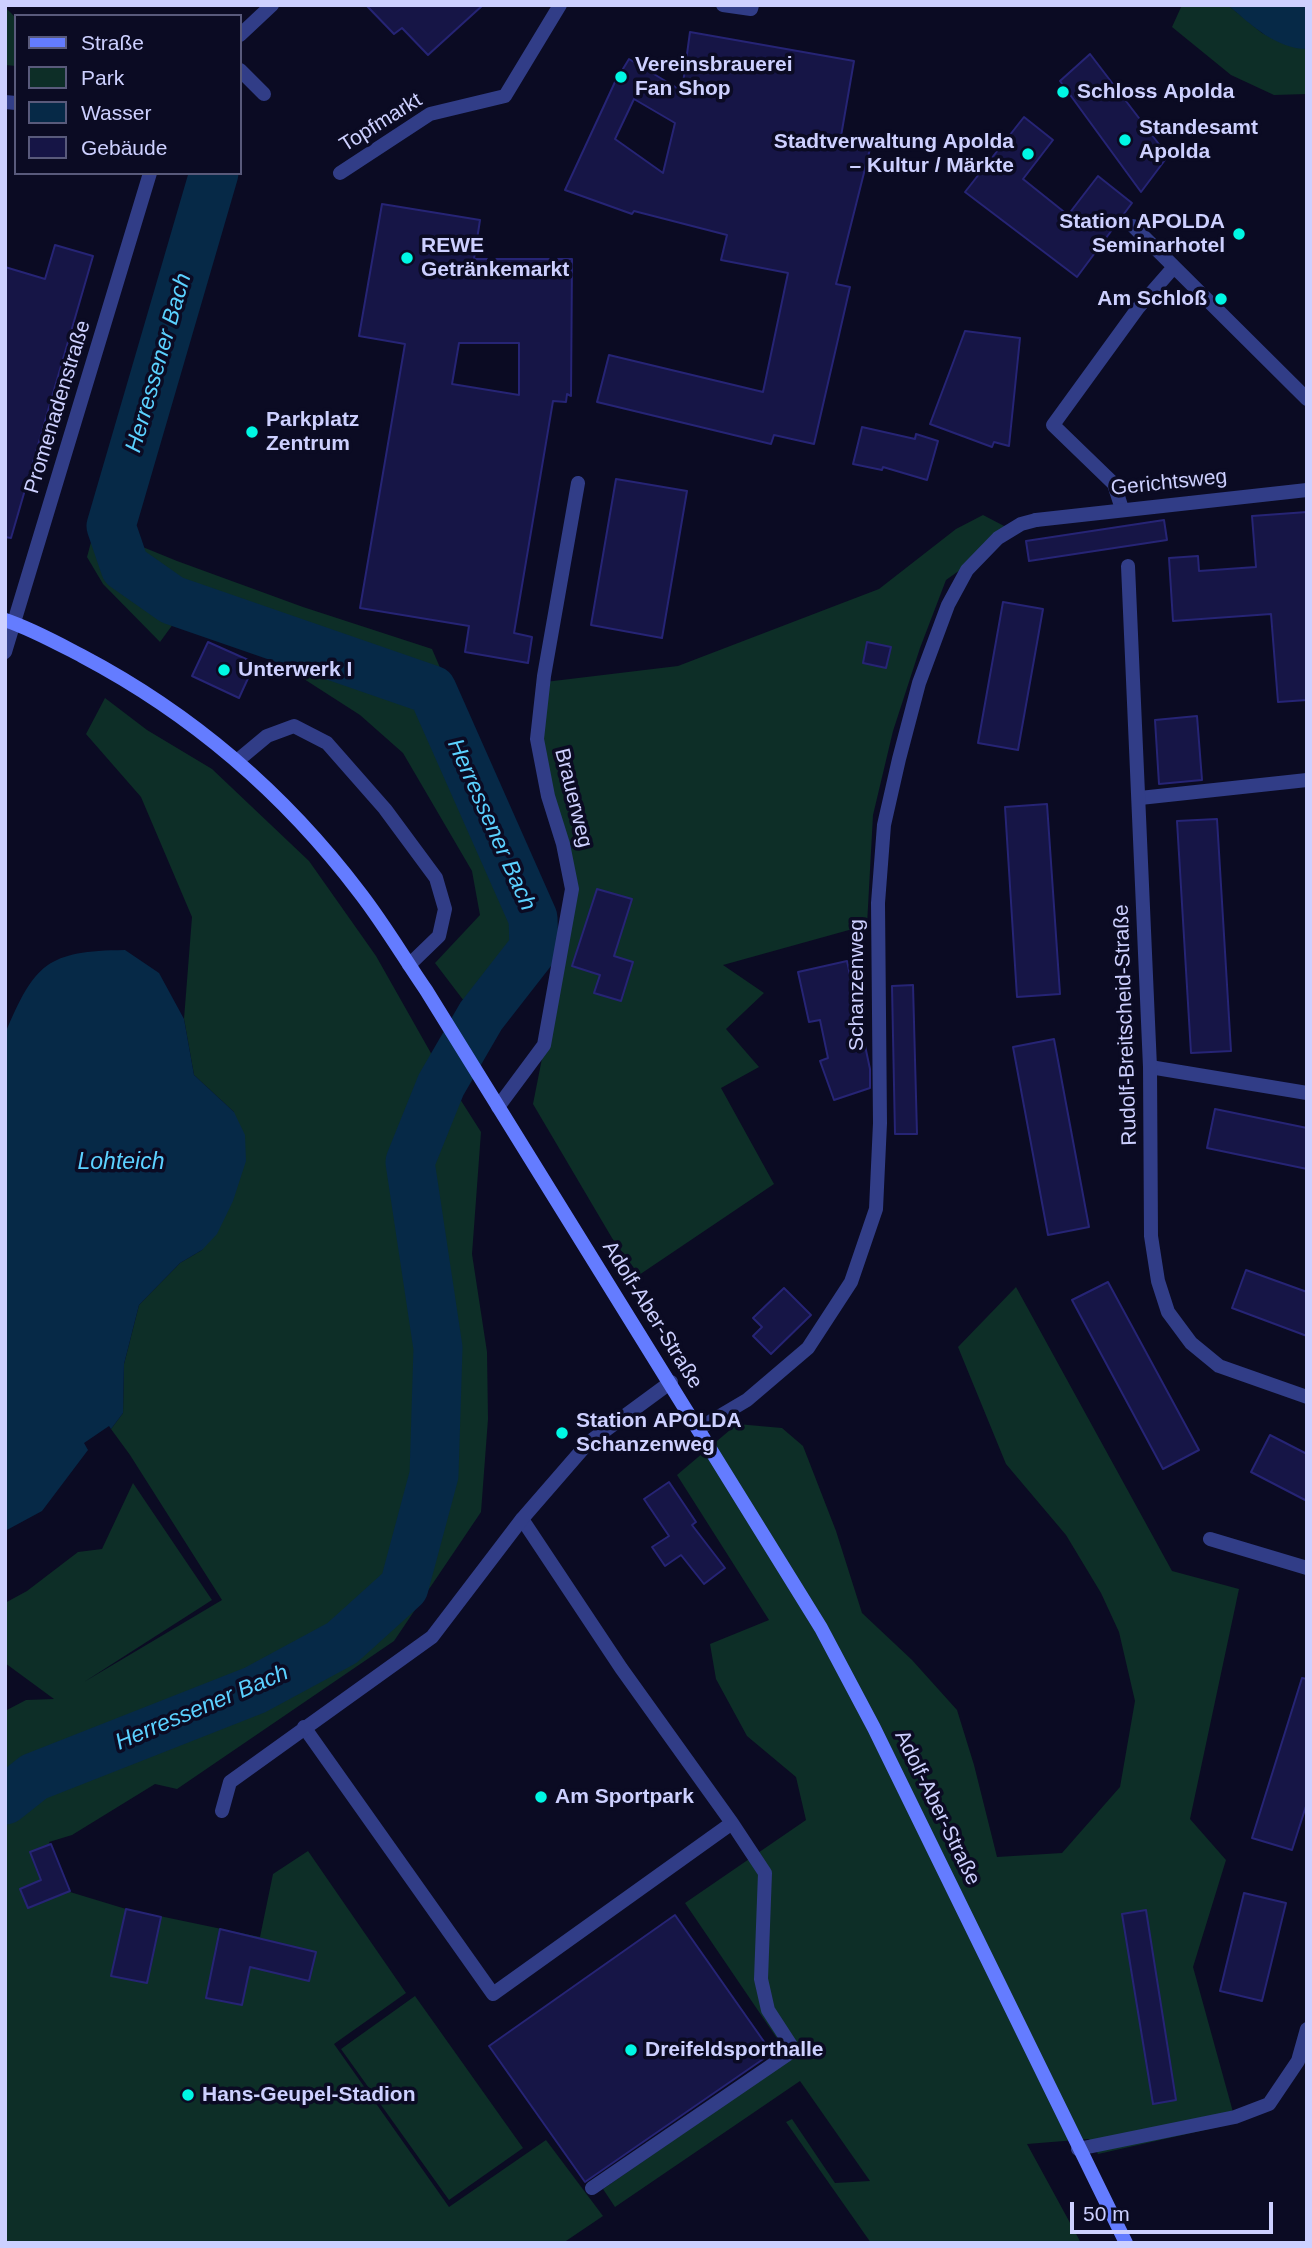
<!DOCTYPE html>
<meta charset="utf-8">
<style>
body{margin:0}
#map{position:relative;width:1312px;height:2248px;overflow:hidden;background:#0b0b23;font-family:Arial,sans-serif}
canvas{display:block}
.frame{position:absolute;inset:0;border:7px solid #cdd0ff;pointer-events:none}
.legend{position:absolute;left:14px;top:14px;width:228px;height:161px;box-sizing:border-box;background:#0b0b23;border:2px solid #595a7b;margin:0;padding:9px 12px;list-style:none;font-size:21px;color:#cdd0ff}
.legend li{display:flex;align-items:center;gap:14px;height:35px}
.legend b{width:35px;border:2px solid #595a7b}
.scale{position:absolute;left:1070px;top:2202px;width:203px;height:32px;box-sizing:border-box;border:4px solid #cdd0ff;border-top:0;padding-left:9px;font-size:21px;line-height:24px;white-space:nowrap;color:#cdd0ff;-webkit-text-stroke:5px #0b0b23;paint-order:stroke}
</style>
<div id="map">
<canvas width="1312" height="2248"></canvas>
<div class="frame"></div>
<ul class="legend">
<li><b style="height:9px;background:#647cff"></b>Straße</li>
<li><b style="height:19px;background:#0d2e27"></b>Park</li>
<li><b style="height:19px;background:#062947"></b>Wasser</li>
<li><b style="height:19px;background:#161546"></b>Gebäude</li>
</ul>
<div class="scale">50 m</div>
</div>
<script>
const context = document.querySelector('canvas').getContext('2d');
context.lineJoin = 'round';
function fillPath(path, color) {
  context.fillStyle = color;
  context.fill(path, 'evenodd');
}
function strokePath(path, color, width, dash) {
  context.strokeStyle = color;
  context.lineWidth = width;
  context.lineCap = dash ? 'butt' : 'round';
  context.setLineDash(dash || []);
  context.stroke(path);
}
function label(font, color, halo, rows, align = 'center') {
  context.font = font + ' Arial,sans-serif';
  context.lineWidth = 7;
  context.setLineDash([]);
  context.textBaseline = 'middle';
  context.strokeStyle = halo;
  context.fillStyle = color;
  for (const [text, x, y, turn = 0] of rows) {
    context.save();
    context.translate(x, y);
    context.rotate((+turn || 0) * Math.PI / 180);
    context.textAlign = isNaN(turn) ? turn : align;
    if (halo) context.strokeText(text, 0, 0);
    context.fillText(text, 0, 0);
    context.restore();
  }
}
fillPath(new Path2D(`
 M1182,5h46l34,28 22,11 23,5v45l-33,1 -43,-20 -59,-48z
 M5,7l11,11v48l-11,-1z
 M191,173h19l-104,359 71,29 126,46 129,42 116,269 -9,41 -46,80 -58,-76 45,-48 -8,-44 -69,-118 -43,-38 -98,-63 -86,-32 -16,22 -57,-58 -16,-27z
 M983,515l23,12 -39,38 -21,15 -26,68 -27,83 -20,84 -6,110 -144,40 41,28 -38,36 33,38 -38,21 53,96 -135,91 -27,-37 -79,-134 29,-147 10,-68 -35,-150 8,-57 133,-16 201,-77 77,-60z
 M105,698l42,32 65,39 97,92 67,95 56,99 49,77 -9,122 15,98 1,67 -7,93 -87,129 -217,148 -22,-5 -83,51 -23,7 21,50 56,17 134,28 13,-63 35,-23 98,142 -72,51 115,163 97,-67 57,76 -40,27h-558v-532l21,-11 28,-1 -49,-36v-60l22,-12 51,-39 24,-3 31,-66 79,117 -128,82 138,-82 -92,-145 -19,-26 12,-16 1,-49 15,-59 41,-42 22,-13 32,-138 -40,-37 -10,-56 8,-102 -51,-120 -55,-63z
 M1016,1287l156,284 67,18 -49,230 36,41 -33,107 43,156 -138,31 -9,-15 -62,5 54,99h-210l-85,-121 6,-3 43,64 35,-2 -70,-100 -185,126 -12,-18 188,-130 -106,-156 121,-83 -10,-43 -49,-41 -31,-57 -6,-35 59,-24 -92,-145 60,-51 45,4 21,18 33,85 26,82 50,47 45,50 17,55 23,92 65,-4 58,-66 15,-86 -16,-69 -18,-39 -35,-58 -60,-71 -48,-117z
 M415,1996l108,152 -74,52 -108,-151z`), '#0d2e27');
fillPath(new Path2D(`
 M1228,5h79v44c-31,0 -57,-25 -79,-44z
 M125,950l34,23 25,46 10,56 40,37 11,23 1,26 -13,40 -16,33 -15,16 -22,13 -41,42 -15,59 -1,49 -12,16 -2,-3 -25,17 4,7 -46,61 -37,20v-497c30,-71 42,-83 120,-84z`), '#062947');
strokePath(new Path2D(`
 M5,1800l29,-23 221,-87 87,-47 62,-56 30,-112 4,-127 -28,-186 31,-77 40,-69 53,-68 -1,-30 -101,-228 -260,-90 -47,-33 -14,-41 103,-353`), '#062947', 49);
const building = new Path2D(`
 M366,5h117l-55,50 -26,-27 -8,6z
 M690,32l164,29 -14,81 31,3 -35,139 14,3 -36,157 -40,-9 -3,9 -174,-42 12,-47 154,37 25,-119 -67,-13 6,-25 -93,-24 -2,3 -67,-24 50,-108 14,-23 53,32zM634,99l41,24 -12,50 -48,-34z
 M1090,54l78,102 -27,36 -81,-111z
 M1024,117l29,23 -30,39 45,36 30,-39 34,27 -55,74 -112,-85z
 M382,204l98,16 -6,39h98l-1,137 -4,-2 -1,8 -13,-1 -39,232 18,4 -4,26 -63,-11 4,-26 -109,-18 45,-264 -46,-8zM459,343h60v52l-67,-11z
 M55,245l38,11 -82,282 -6,-1v-270l40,12z
 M965,331l55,7 -11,108 -15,-4 -2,5 -62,-23z
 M862,427l53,12 1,-5 22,7 -11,39 -44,-13 -1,3 -29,-6z
 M616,479l71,12 -25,147 -71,-13z
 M1307,512v188l-29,2 -7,-88 -98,7 -4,-63 29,-2 1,15 57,-4 -4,-51z
 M1164,520l3,20 -138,21 -3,-20z
 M1003,602l40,7 -25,141 -40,-7z
 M208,642l47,21 -16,35 -47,-22z
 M867,642l24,5 -5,21 -23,-5z
 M1197,716l5,64 -43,4 -4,-64z
 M1047,804l13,190 -43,3 -12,-190z
 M1217,819l14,232 -40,2 -14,-232z
 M597,889l35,10 -18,57 19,6 -12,39 -27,-8 6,-18 -28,-9z
 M847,961l23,108v19l-36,12 -14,-39 8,-3 -8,-38 -11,2 -11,-50z
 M913,985l4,149h-22l-3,-148z
 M1054,1039l35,188 -41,8 -35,-188z
 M1215,1109l92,19v41l-100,-21z
 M1246,1270l61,22v44l-75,-28z
 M1108,1282l91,168 -36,19 -91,-169z
 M784,1288l27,27 -40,39 -18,-18 9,-9 -9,-9z
 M1270,1435l37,19v47l-56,-29z
 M669,1482l27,40 -4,3 33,43 -21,16 -23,-29 -16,11 -13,-19 17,-11 -25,-37z
 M1302,1678l5,1v124l-15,47 -40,-12z
 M51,1844l19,47 -42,17 -8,-19 21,-9 -11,-28z
 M1244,1893l42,10 -24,98 -42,-10z
 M126,1909l35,8 -14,66 -36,-7z
 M1146,1910l30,190 -23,4 -31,-190z
 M675,1915l97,138 -187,129 -96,-136z
 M220,1929l96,23 -7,29 -59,-14 -8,38 -36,-7z`);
fillPath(building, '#161546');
strokePath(building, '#262475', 2);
strokePath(new Path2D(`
 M1133,226l174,173
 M1122,509l-8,-25 -61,-59 85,-117 35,-40
 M237,761l30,-25 27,-10 33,17 58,66 51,69 9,31 -6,27 -30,29
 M1140,798l167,-18
 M1150,1067l157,26
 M498,1107l46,-62 28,-156 -9,-45 -15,-48 -11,-57 7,-63 34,-193
 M698,1429l49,-29 61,-52 43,-66 25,-73 4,-86 -2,-220 6,-78 15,-66 20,-76 29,-78 19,-35 31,-32 23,-14 15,-4
 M1210,1539l97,29
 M304,1727l189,267 239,-171 -111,-155 -99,-149
 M592,2188l202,-138 -26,-40 -7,-31 4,-106 -33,-50`), '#313d87', 14);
strokePath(new Path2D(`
 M723,5l28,4 1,-4
 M240,35l32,-30
 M240,70l24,24
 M5,102l11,1
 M340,173l90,-59 75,-18 55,-91
 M1036,520l271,-30
 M1128,566l22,501 1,169 7,45 10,31 23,31 28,23 88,31
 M5,652l145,-479
 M222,1811l8,-29 202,-145 90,-118 66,-76 83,-61
 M1078,2149l157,-32 34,-13 29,-43 9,-32`), '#313d87', 14);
strokePath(new Path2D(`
 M5,620c27,9 52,23 77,36 110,58 203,138 278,237 24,31 44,65 66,97l395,638 53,100 252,515`), '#647cff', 14);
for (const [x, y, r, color] of [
 [621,77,7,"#00f8e4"],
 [1063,92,7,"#00f8e4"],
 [1125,140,7,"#00f8e4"],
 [1028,154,7,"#00f8e4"],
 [1239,234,7,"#00f8e4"],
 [407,258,7,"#00f8e4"],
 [1221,299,7,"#00f8e4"],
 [252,432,7,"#00f8e4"],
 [224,670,7,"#00f8e4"],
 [562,1433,7,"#00f8e4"],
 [541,1797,7,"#00f8e4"],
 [631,2050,7,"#00f8e4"],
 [188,2095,7,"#00f8e4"]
]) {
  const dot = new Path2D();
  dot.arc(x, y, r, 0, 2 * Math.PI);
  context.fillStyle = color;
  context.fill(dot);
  strokePath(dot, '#0b0b23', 2.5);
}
label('bold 21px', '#cdd0ff', '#0b0b23', [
 ["Vereinsbrauerei",635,65],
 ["Fan Shop",635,89],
 ["Schloss Apolda",1077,92],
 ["Standesamt",1139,128],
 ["Apolda",1139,152],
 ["Stadtverwaltung Apolda",1014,142,"right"],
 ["– Kultur / Märkte",1014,166,"right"],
 ["Station APOLDA",1225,222,"right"],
 ["Seminarhotel",1225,246,"right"],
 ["REWE",421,246],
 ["Getränkemarkt",421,270],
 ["Am Schloß",1207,299,"right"],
 ["Parkplatz",266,420],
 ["Zentrum",266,444],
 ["Unterwerk I",238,670],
 ["Station APOLDA",576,1421],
 ["Schanzenweg",576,1445],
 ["Am Sportpark",555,1797],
 ["Dreifeldsporthalle",645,2050],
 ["Hans-Geupel-Stadion",202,2095]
], 'left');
label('21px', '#cdd0ff', '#0b0b23', [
 ["Topfmarkt",381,123,-32],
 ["Promenadenstraße",58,407,-73],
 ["Gerichtsweg",1169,483,-6],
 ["Brauerweg",573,798,76],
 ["Schanzenweg",857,985,-90],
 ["Rudolf-Breitscheid-Straße",1126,1025,-92],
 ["Adolf-Aber-Straße",652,1315,58],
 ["Adolf-Aber-Straße",937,1808,64]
]);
label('italic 23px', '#5bd1ff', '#0b0b23', [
 ["Herressener Bach",159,363,-74],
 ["Herressener Bach",491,825,66],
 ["Lohteich",121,1163],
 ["Herressener Bach",202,1708,-23]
]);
</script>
